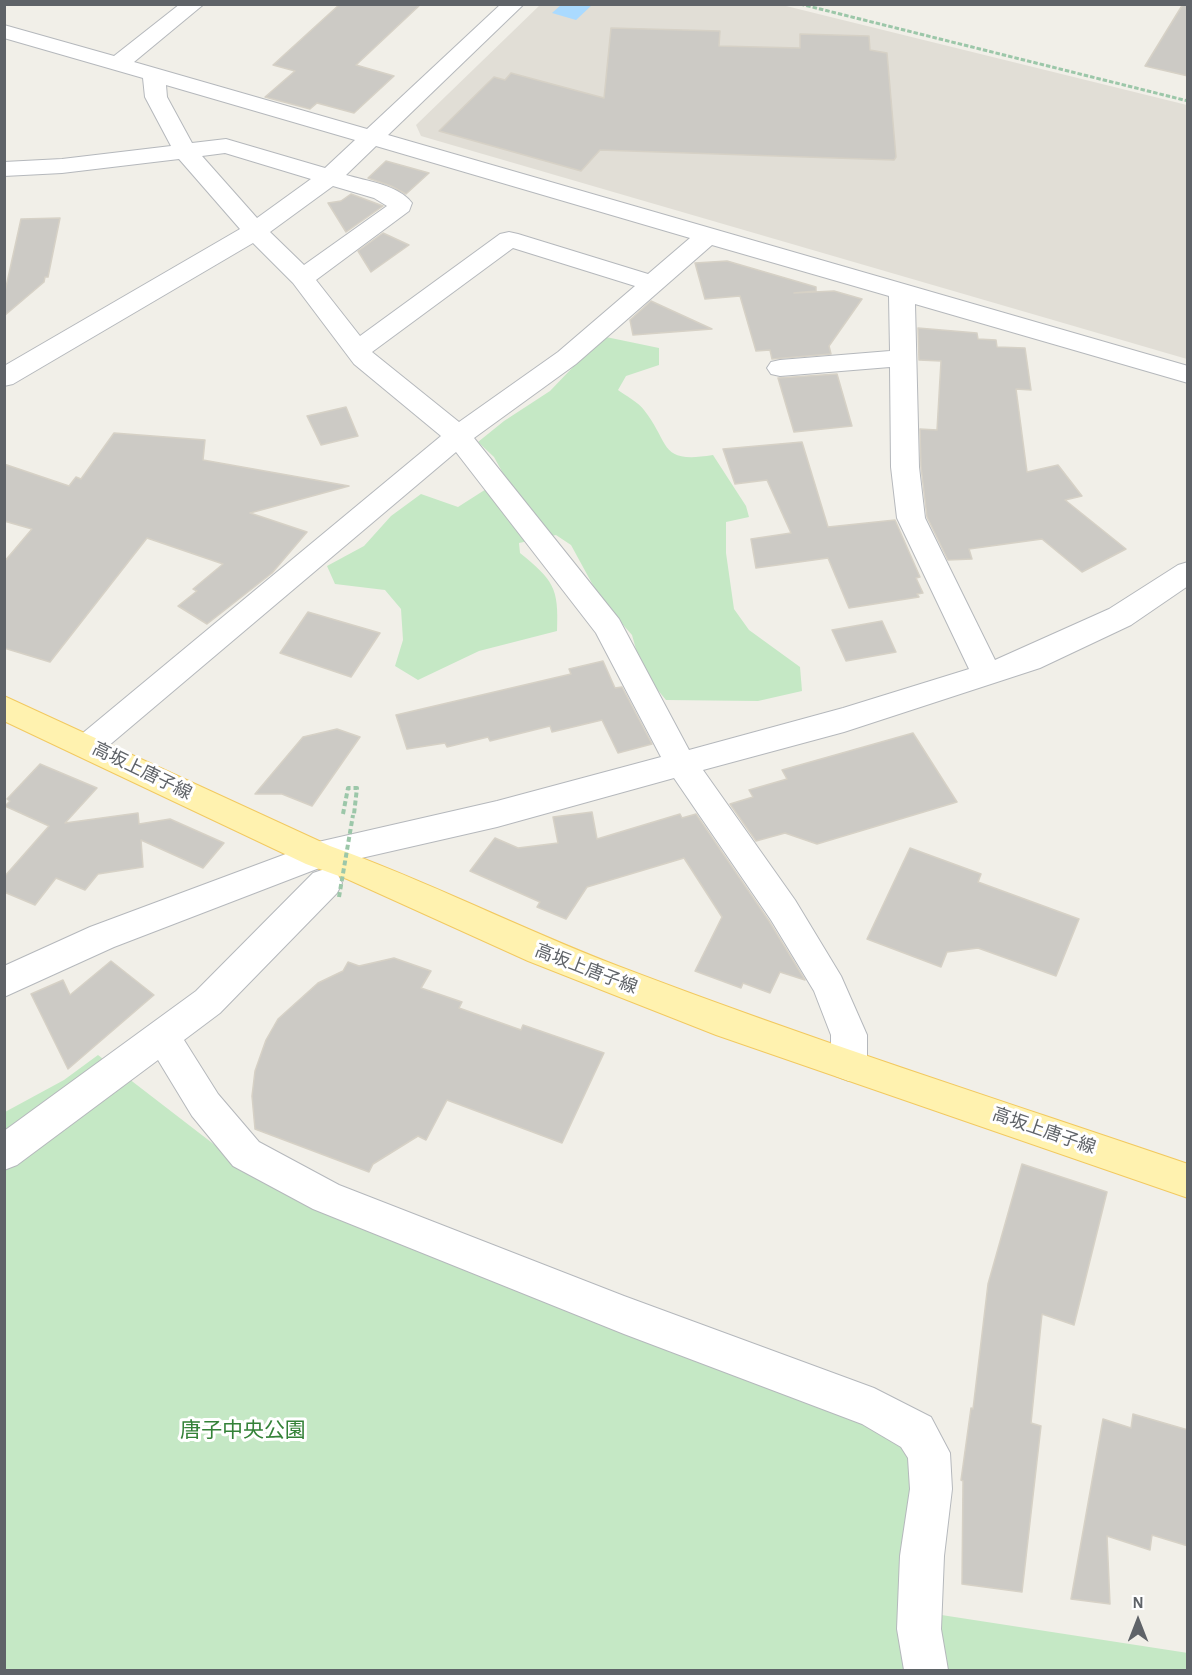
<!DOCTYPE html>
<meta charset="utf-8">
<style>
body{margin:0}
#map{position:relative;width:1192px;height:1675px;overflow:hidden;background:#f1efe8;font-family:"Alegreya Sans",sans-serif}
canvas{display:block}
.frame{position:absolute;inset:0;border:6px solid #5f6368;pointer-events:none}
.north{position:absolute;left:1108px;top:1591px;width:60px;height:60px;-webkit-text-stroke:4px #fff;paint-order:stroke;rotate:0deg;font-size:16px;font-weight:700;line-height:24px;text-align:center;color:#5f6368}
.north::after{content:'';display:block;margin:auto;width:21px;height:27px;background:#5f6368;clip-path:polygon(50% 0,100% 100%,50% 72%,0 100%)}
</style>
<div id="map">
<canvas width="1192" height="1675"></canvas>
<div class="frame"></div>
<div class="north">N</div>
</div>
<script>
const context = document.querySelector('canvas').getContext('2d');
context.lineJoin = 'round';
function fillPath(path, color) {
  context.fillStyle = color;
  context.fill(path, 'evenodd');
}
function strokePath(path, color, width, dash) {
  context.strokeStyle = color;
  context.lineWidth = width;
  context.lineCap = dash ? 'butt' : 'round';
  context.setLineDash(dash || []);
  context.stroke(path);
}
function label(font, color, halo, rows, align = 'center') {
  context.font = font + ' "Alegreya Sans","Noto Sans JP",sans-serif';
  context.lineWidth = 6;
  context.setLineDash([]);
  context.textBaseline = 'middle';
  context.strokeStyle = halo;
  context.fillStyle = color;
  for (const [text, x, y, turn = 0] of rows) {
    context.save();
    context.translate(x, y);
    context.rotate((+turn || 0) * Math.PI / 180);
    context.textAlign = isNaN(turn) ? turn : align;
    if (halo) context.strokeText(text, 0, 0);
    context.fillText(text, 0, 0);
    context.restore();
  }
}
fillPath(new Path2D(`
 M541,4l241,1 405,100v254l-766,-223 -5,-11z`), '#e1ded6');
fillPath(new Path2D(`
 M606,337l53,11v17l-33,11 -8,14c8,6 20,12 26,20 27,34 14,54 69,45l33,51 3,11 -23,5v31l8,56 15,21 51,37 2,24 -44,10 -92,-1 -24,-29 -10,-36 -31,-35 -30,-55 -15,-10 -37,8 1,10c33,27 39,34 37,78l-78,20 -61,29 -23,-14 8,-26 -2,-31 -16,-19 -50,-6 -8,-18 37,-20 27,-30 30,-22 37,13 47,-30 -11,-20 -16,-15 26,-21 46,-30 23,-24z
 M98,1055l122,94 688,292 16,41 -15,128 279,43 -1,17h-1182v-558l59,-32z`), '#c5e8c5');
fillPath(new Path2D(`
 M561,5v-1l31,1 -16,15 -24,-7z`), '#aadaff');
const building = new Path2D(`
 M340,4h81l-65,61 38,11 -40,37 -37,-10 -7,6 -45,-12 30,-26 -22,-6z
 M1183,4h5v72l-43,-10z
 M611,28l109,3 -1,15 81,2v-14l69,2 1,14 17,3 9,104 -2,3 -294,-10 -19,21 -142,-40 55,-54 11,3 6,-7 93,25z
 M386,161l43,12 -23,21 -15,-8 -23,-8z
 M351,194l32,12 -37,26 -18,-29 13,-2z
 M60,218l-12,59h-3l-1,5 -40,34v-20l17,-77z
 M383,233l26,12 -38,27 -13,-21z
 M727,261l89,26v4l-22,2 40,-2 28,8 -33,47 2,8 -59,5 -2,-9 -14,1 -16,-55 -35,3 -10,-36z
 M651,301l61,28 -79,6 -3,-15z
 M918,328l59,5 1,6 18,1 1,7 28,1 6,42 -15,-1 11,83 31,-7 24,31 -17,4 61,49 -44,23 -40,-33 -73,10 3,10 -24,1 -21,-43 -6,-50 -1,-38 17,1 4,-69 -22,-1z
 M837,374l15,52 -58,6 -16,-54z
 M346,407l12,29 -37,9 -14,-29z
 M114,433l91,7 -2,20 146,26 -99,27 57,19 -35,41 -65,51 -29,-18 19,-15 -4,-2 30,-25 -76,-26 -97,124 -46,-14v-86l28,-33 -28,-8v-57l65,22 7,-9 5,2z
 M802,442l26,85 67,-7 25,57 -4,1 7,15 -6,1 2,3 -70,11 -21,-50 -72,10 -5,-29 40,-6 -24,-53 -32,4 -12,-35z
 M308,612l72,21 -29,44 -71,-24z
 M882,621l14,31 -50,9 -14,-31z
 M603,661l12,27 7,-1 30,57 -34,9 -16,-33 -50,12 -2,-6 -60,15 -2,-4 -41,10 -2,-4 -38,6 -11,-34 175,-41 -2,-5z
 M337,729l23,8 -48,69 -30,-12h-27l48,-57z
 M913,733l44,69 -140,42 -32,-11 -29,8 -26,-37 23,-7 -4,-7 38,-11 -5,-9z
 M40,764l57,24 -32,35 73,-10 1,11 31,-5 54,24 -21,25 -62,-28 2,27 -45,7 -13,16 -29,-12 -21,27 -31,-13v-15l45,-51 -44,-20 5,-5 -3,-2z
 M592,812l5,27 83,-25 2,4 14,-4 73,107 36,59 -25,-8 -10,21 -27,-10 -2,5 -46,-17 27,-54 -38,-59 -97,29 -21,32 -29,-12 3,-5 -70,-31 25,-33 23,10 40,-5 -5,-26z
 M910,848l71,26 -3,8 101,37 -23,57 -78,-28 -31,4 -6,15 -74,-28z
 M394,958l37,13 -10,17 41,14 -3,6 62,22 2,-5 81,28 -42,90 -115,-43 -21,40 -8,-4 -45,28 -4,8 -114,-43 -3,-33 3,-25 11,-31 12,-21 40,-36 25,-12 5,-9 11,4z
 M111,961l43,34 -86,74 -37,-75 32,-14 7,15z
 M1022,1164l85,28 -33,133 -32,-11 -11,109 10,3 -19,166 -60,-8 1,-103 -2,-1 10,-72 2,1 15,-125z
 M1133,1414l55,16v116l-36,-11 -2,15 -43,-14 3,68 -39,-5 32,-180 28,9z`);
fillPath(building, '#cccac5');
strokePath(building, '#d6d1c6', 1.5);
const minor = new Path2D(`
 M180,4h24l-70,58 233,67 134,-125h23l-136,131 800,231v17l-273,-79 4,163 6,51 70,142 114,-51 69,-44 10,-3v24l-57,39 -91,43 -196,64 -141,38 92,130 46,76 26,59v30l-5,11 -13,5 -13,-5 -5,-11v-30l-17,-44 -43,-71 -97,-142 -177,49 -175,40 -208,80 -110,50v-31l86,-39 228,-85 179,-41 164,-44 -65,-124 -140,-181 -356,301 -11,4 -11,-4 -5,-8 5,-8 363,-301 -87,-72 -61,-81 -40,-40 -240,141 -9,2v-20l236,-137 -61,-70 -117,14 -58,3v-14l58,-3 109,-13 -26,-49 -2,-19 -139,-40v-13l110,31zM166,85l189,55 -30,28 -99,-29 -34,4 -25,-46zM376,146l314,92 -42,36 -130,-40 -9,-2 -9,2 -140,102 -44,-56 93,-69 3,-8c-13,-18 -46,-22 -66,-28zM225,153l86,26 -54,39 -55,-62zM333,186l41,12 13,8 -83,59 -34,-33zM712,245l177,51 1,55 -110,9 -9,2 -4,6 4,6 9,2 110,-9 1,100 6,51 72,151 -126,39 -154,42 -70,-131 -145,-181 102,-74zM513,248l122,38 -77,66 -99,70 -87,-70z
 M325,869l12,4 5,10 -5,10 -117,120 -36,27 34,54 41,48 80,43 285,111 250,92 57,29 19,36 2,36 -8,67 -3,73 7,41h-44l-7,-41 3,-73 10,-67 -2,-31 -7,-11 -39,-23 -238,-90 -311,-125 -80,-43 -41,-50 -34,-56 -141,105 -13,5v-39l192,-140 117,-118z`);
const major = new Path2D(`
 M4,696l326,150c98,35 191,83 288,120 188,72 379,133 570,198v34l-472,-163 -188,-74 -181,-82 -41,-15 -302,-143z`);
strokePath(minor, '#b5b8bc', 2);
strokePath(major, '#f2c960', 2);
strokePath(new Path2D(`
 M800,4l388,97`), '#9cc7a9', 3, [4.5, 2]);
strokePath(new Path2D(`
 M343,814l5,-26h9l-3,26`), '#9cc7a9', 4, [5, 3]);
fillPath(minor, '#fff');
fillPath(major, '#fff2af');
strokePath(new Path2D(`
 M339,897l14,-82`), '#9cc7a9', 4, [5, 3]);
label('18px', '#5f6368', '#fff', [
 ["高坂上唐子線",142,771,26],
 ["高坂上唐子線",586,969,21],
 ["高坂上唐子線",1044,1131,19]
]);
label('21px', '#348238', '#fff', [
 ["唐子中央公園",243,1431]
]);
</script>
